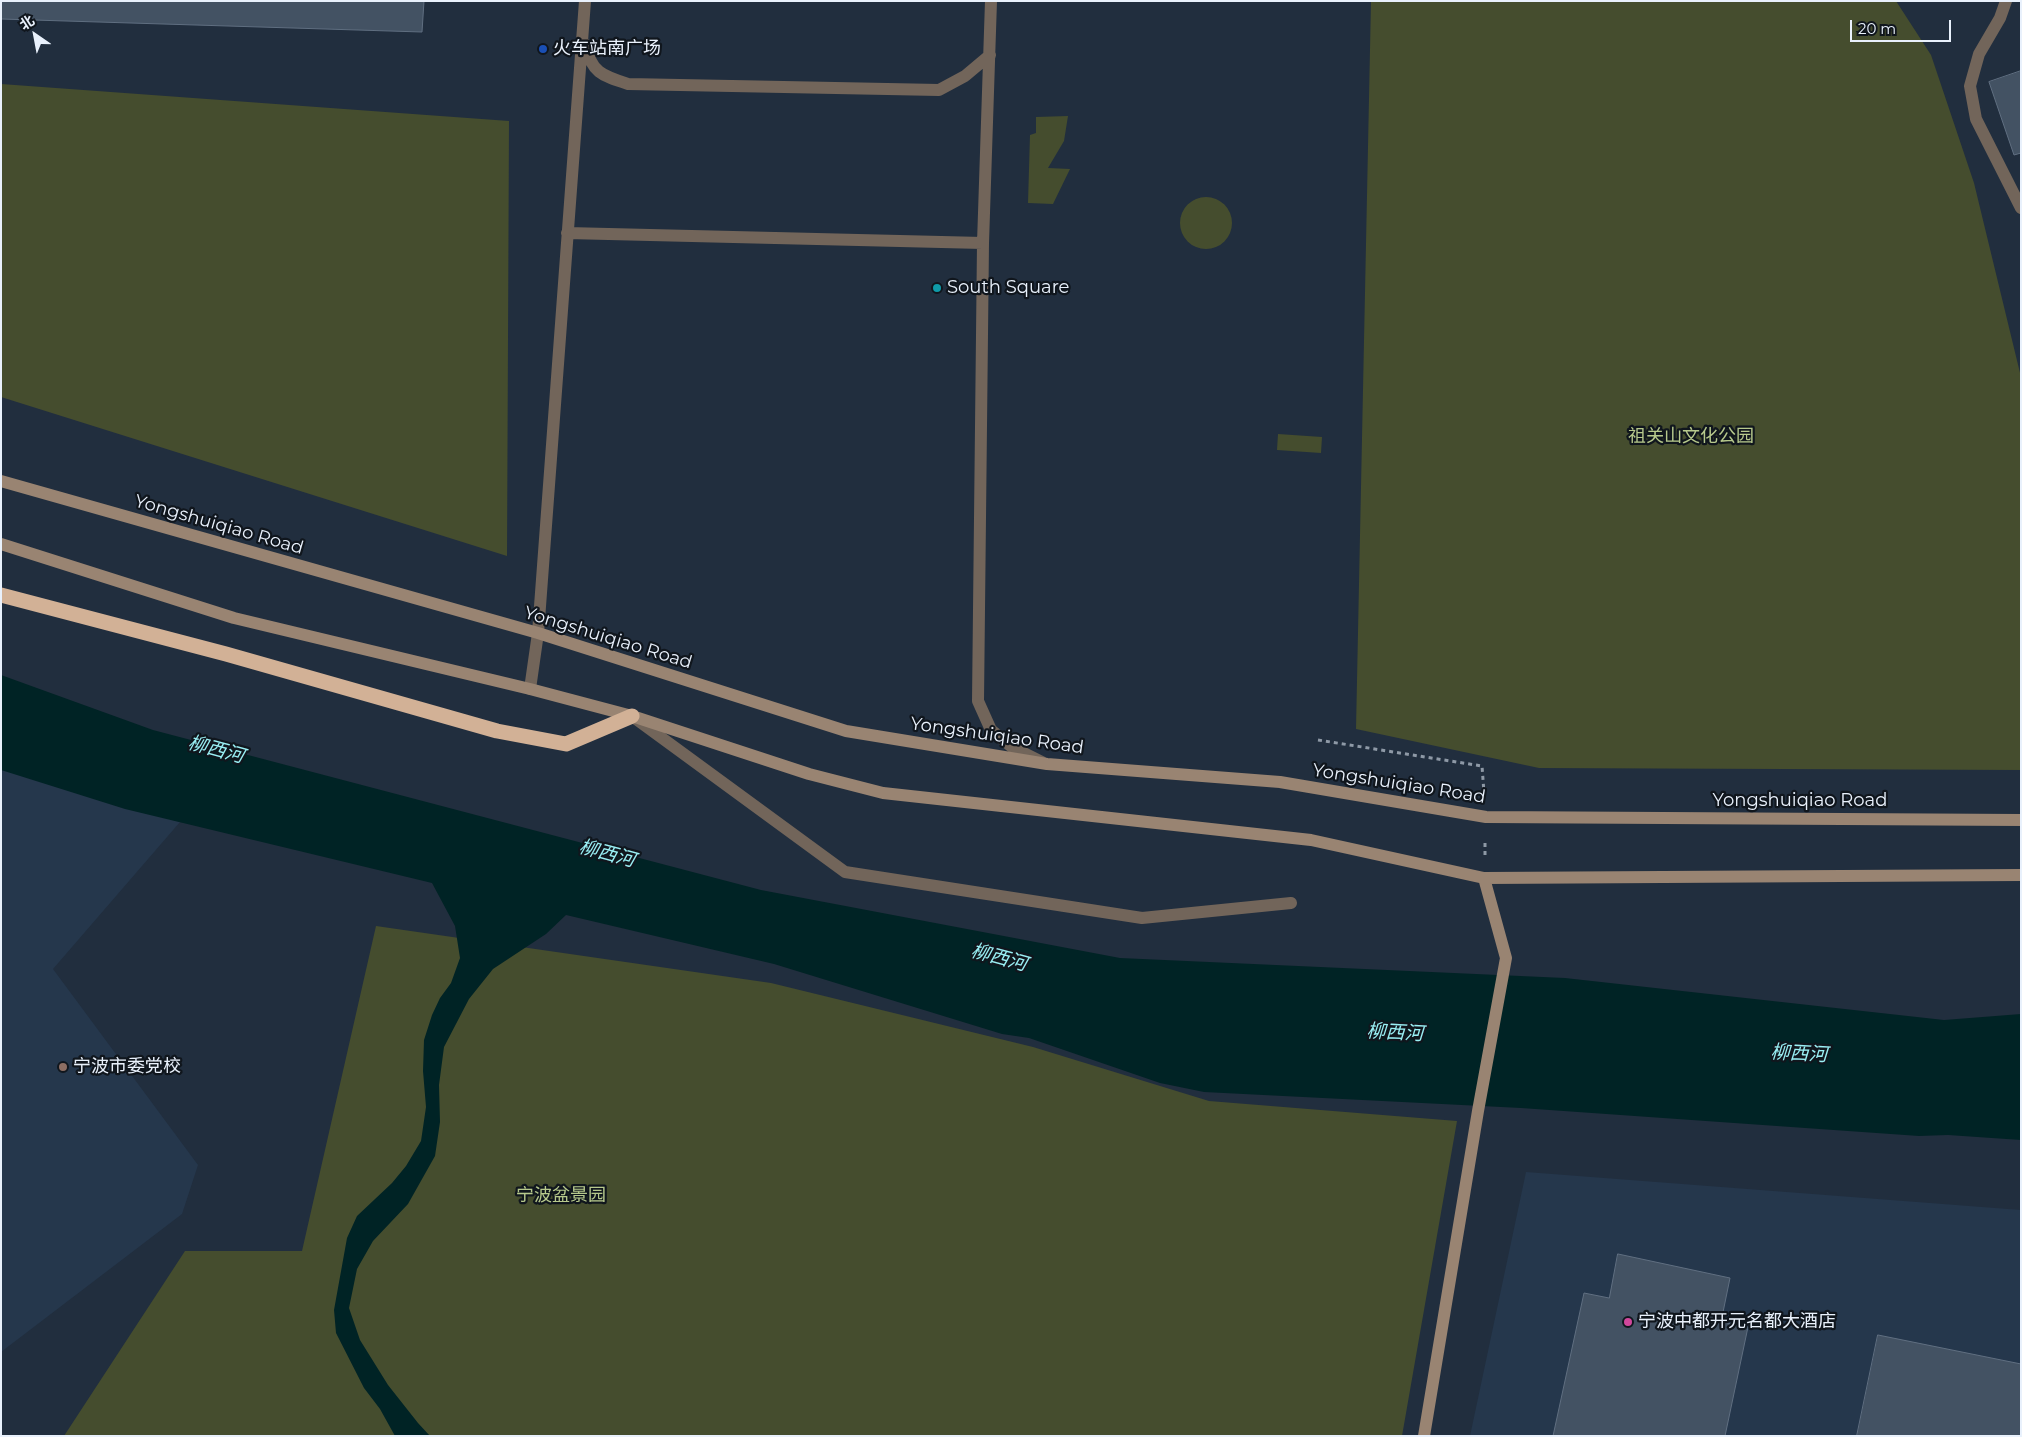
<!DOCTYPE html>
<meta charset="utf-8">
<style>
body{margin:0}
#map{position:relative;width:2022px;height:1437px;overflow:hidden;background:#212e3e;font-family:Montserrat,"Noto Sans SC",sans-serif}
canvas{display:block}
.frame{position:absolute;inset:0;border:2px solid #e9f1fc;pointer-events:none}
.north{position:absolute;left:10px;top:10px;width:50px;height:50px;-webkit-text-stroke:4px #10161d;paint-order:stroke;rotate:327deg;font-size:14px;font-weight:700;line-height:20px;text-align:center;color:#e9f1fc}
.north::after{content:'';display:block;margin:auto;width:18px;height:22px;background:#e9f1fc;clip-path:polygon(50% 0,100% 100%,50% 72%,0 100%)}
.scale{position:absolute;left:1850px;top:20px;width:101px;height:22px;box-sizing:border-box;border:2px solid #e9f1fc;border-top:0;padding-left:6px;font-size:15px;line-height:18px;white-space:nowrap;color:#e9f1fc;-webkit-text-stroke:4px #10161d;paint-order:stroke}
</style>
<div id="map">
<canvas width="2022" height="1437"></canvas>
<div class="frame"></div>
<div class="north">北</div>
<div class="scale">20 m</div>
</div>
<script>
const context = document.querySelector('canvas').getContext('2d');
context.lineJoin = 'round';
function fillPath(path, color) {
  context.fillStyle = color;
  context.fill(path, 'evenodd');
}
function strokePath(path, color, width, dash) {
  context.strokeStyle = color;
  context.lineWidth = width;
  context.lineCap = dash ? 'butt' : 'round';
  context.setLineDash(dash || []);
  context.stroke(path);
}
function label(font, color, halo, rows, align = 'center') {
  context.font = font + ' Montserrat,"Noto Sans SC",sans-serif';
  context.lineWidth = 4.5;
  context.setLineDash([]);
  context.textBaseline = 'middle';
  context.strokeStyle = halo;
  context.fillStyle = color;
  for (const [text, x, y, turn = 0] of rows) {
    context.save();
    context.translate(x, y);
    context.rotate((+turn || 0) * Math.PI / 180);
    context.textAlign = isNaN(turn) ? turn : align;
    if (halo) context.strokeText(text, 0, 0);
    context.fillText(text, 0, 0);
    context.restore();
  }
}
fillPath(new Path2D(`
 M1,767l179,55 -127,147 145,196 -16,49 -181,138z
 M1526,1172l495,38v226h-551z`), '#25374c');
fillPath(new Path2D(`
 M1371,1h525l35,54 43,128 47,194v393l-482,-2 -183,-39z
 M1,84l508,37 -2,435 -506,-159z
 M1068,116l-4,25 -16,27 22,1 -17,35 -25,-1 2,-68 6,-2v-16z
 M1180 223a26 26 0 1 1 52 0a26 26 0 1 1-52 0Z
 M1278,434l44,3 -1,16 -44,-3z
 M376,926l395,57 262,64 176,54 248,20 -55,315h-1338l121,-185h117z`), '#454d2e');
fillPath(new Path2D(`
 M1,675l152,55 608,160 359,68 445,20 379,42 77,-6v126l-73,-5 -29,1 -398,-28 -317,-16 -44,-9 -131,-45 -27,-4 -228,-70 -208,-49 -20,19 -53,35 -24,30 -25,48 -5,38 1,37 -5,34 -27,48 -35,37 -16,28 -8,39 11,32 28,45 30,38 12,13h-35l-15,-27 -16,-21 -28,-55 -2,-23 13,-72 10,-22 35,-33 14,-17 15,-25 5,-34 -3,-36 1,-31 8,-25 8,-17 11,-15 9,-25 -5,-32 -23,-43 -307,-74 -124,-39z`), '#002325');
const building = new Path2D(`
 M1,1h423l-2,31 -421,-13z
 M2021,71v82l-7,2 -25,-73z
 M1618,1254l112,24 -9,44 27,5 -23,109h-172l31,-143 25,5z
 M1878,1335l143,29v72h-164z`);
fillPath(building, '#435263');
strokePath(building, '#606f81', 1);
strokePath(new Path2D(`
 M1318,740l164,26 2,27
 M1485,855v-13`), '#8e99a6', 3, [4, 4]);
strokePath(new Path2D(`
 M991,1l-8,242 -5,458 13,29 21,17 30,15
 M2006,1l-6,17 -21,36 -9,32 6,33 45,89
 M585,44c6,28 17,32 43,40l311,6 26,-14 25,-21
 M567,233l416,10
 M530,689l8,-56 47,-632
 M636,719l209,153 297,46 149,-15`), '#72655a', 12);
strokePath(new Path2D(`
 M1,481l537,152 308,98 201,33 233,18 206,35 535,3
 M1,544l233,74 296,71 102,27 177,58 74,19 428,47 173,38 537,-3
 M1424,1436l54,-325 28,-153 -22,-80`), '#998472', 12);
strokePath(new Path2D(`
 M1,595l225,59 271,77 69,13 66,-28`), '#d2b196', 15);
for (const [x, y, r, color] of [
 [543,49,5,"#1a4fb4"],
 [937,288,5,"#0f9aa8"],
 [63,1067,5,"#8d6e63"],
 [1628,1322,5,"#d1479c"]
]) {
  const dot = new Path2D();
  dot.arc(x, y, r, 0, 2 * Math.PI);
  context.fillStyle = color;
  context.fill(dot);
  strokePath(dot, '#10161d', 2);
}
label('18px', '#e9f1fc', '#10161d', [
 ["火车站南广场",553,49],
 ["South Square",947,288],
 ["宁波市委党校",73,1067],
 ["宁波中都开元名都大酒店",1638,1322]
], 'left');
label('18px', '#b7c98c', '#10161d', [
 ["祖关山文化公园",1691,437],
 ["宁波盆景园",561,1196]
]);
label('18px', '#e9f1fc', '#10161d', [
 ["Yongshuiqiao Road",219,525,16],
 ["Yongshuiqiao Road",608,638,17],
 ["Yongshuiqiao Road",997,736,8],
 ["Yongshuiqiao Road",1399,784,9],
 ["Yongshuiqiao Road",1800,801]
]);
label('italic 19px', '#9af0f5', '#10161d', [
 ["柳西河",216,750,15],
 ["柳西河",607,854,15],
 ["柳西河",999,958,15],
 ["柳西河",1395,1033,3],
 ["柳西河",1799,1054,3]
]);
</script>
